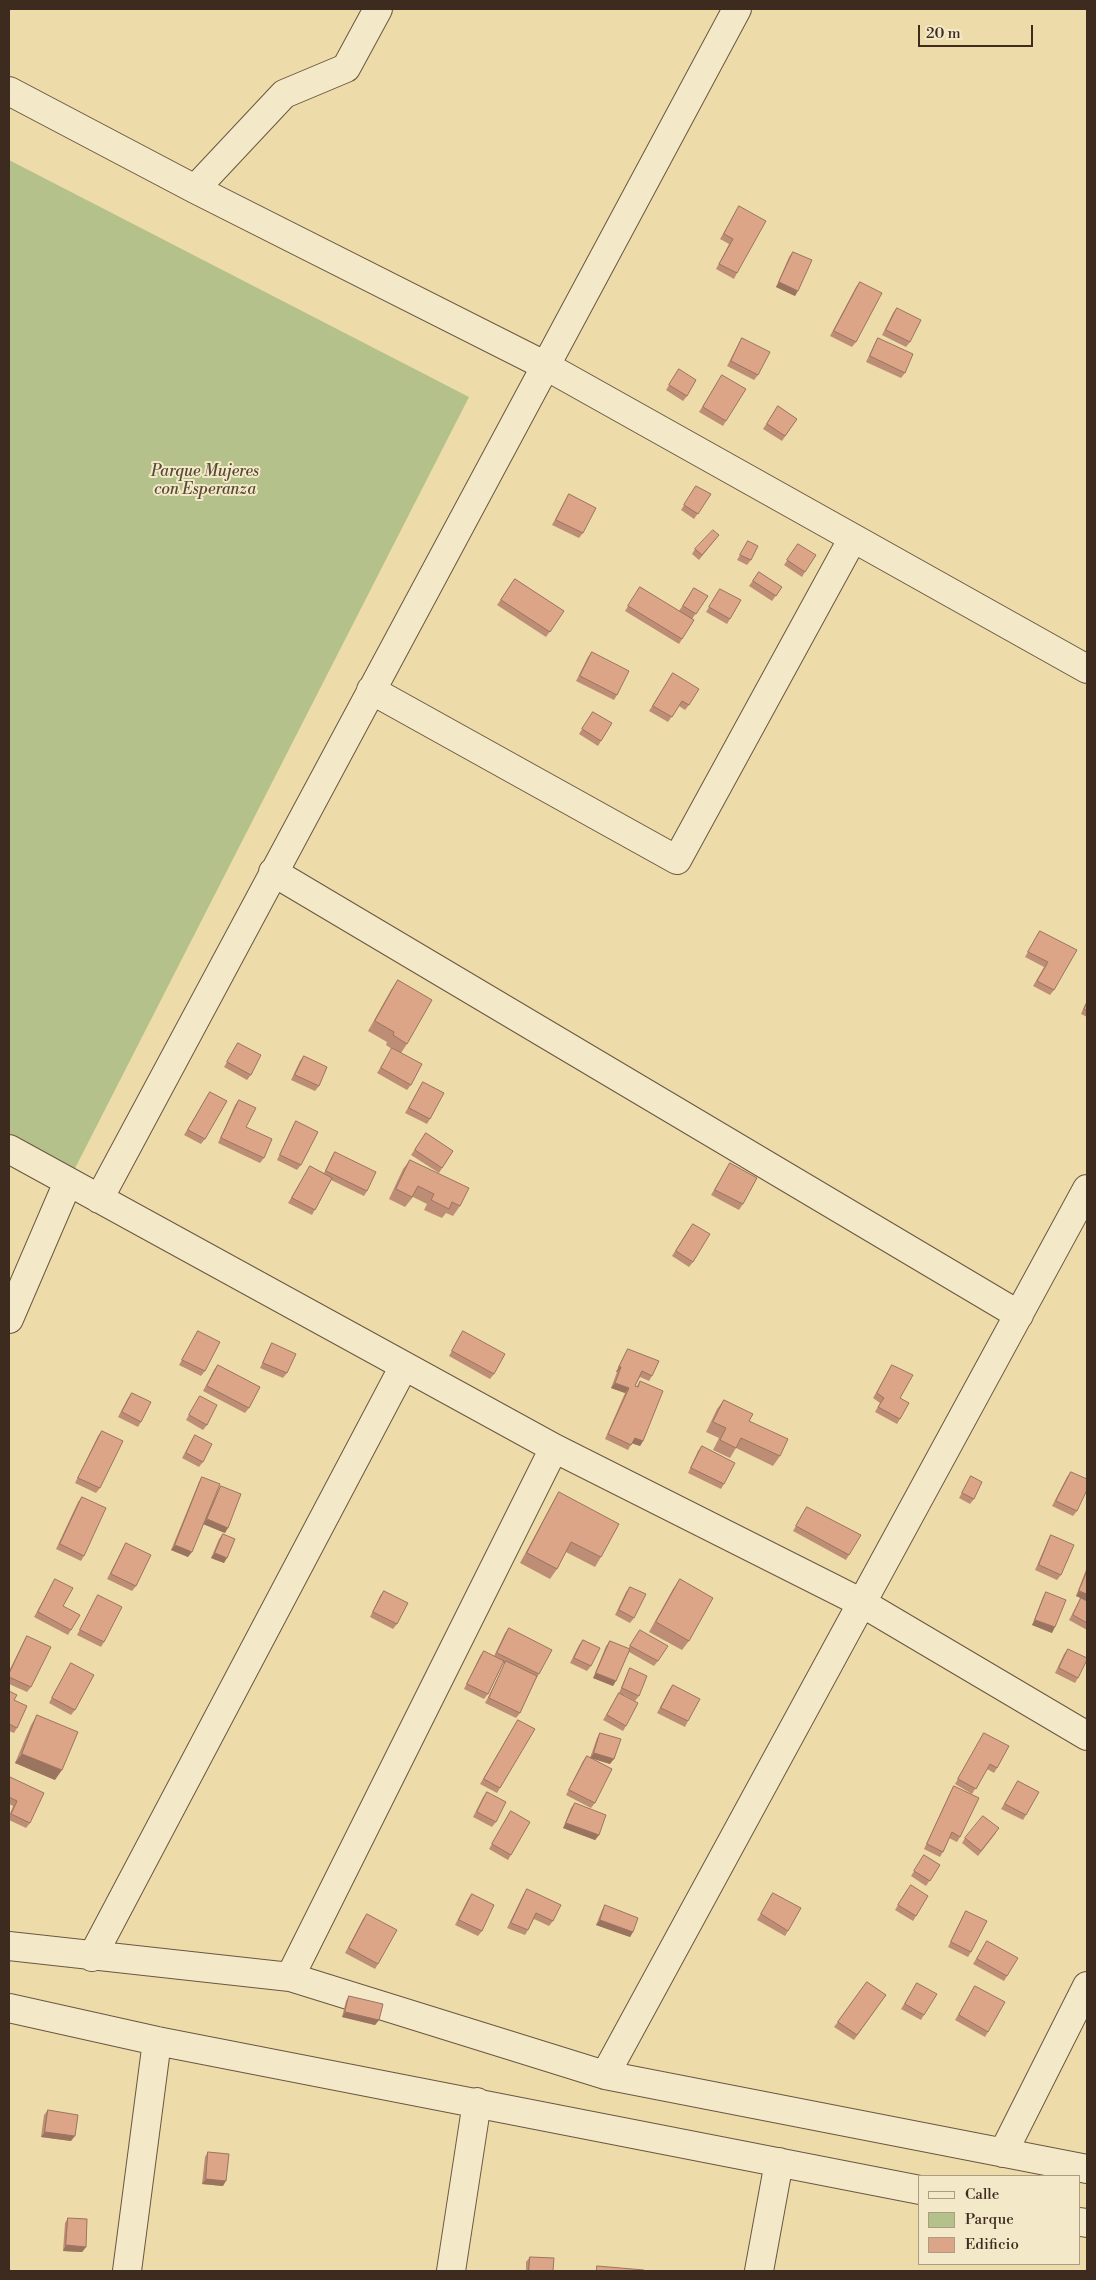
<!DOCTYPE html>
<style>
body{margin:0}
#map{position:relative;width:1096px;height:2280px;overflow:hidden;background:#eddca9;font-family:"Libre Bodoni",serif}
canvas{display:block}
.frame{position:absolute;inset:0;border:10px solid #3e2b1f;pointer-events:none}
.legend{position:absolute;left:918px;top:2175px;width:162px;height:90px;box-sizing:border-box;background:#f3e8c7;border:1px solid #ab9c84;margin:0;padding:6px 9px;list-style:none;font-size:15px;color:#3e2b1f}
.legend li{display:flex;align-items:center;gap:10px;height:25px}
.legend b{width:25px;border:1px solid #ab9c84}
.scale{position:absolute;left:918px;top:25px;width:115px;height:22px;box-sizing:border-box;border:2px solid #3e2b1f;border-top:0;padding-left:6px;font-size:15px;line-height:18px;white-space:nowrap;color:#3e2b1f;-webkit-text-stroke:4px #f3e8c7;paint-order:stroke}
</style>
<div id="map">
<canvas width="1096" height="2280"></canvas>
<div class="frame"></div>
<ul class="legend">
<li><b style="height:6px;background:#f3e8c7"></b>Calle</li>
<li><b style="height:14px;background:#b5c18a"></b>Parque</li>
<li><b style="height:14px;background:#dca588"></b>Edificio</li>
</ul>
<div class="scale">20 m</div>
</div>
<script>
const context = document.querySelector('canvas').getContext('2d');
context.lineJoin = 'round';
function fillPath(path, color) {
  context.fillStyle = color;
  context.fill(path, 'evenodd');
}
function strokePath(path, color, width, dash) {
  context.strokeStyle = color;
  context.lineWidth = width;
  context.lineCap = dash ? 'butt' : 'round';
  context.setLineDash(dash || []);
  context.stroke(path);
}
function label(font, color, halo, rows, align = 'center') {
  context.font = font + ' "Libre Bodoni",serif';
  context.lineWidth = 4;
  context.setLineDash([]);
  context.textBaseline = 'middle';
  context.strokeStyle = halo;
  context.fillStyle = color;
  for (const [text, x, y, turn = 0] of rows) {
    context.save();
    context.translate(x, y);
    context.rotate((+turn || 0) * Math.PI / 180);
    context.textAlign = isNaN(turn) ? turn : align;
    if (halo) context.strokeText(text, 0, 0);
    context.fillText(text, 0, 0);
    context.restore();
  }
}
fillPath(new Path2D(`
 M9,160l460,237 -401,785 -59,-42z`), '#b5c18a');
const minor = new Path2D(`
 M9,91l186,98 351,177 541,303
 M195,189l89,-95 62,-26 32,-59
 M371,690l306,170 176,-322
 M273,872l746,443
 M9,1149l545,299 308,155 225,133
 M99,1199l638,-1190
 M9,1319l59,-137
 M9,1946l281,31 315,98 482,94
 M92,1957l312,-591
 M290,1977l264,-529
 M9,2008l148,33 763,149
 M605,2075l482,-886
 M1003,2153l84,-167
 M1080,2222l7,1
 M127,2271l30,-230
 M451,2271l26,-169
 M759,2271l20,-109`);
strokePath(minor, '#6a5742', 30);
strokePath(minor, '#f3e8c7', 28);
fillPath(new Path2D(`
 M739,206l-2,67 -3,6 -18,-10 13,-25 -9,-5z
 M793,252l2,44 -19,-9 13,-30z
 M860,282l-4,60 -4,5 -22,-11 26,-49z
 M897,308l13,34 -4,5 -24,-12 11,-22z
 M742,338l16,37 -4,5 -27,-14 12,-23z
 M878,338l27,35 -4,5 -35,-16 9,-19z
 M679,369l8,27 -4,5 -17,-11z
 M722,375l4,46 -3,5 -24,-14z
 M778,406l19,13 -15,22 -19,-12z
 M696,486l15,8 -17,25 -13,-9z
 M569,494l14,39 -4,5 -27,-13 14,-26z
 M719,535l-20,25 -7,-6 3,-5z
 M748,541l3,19 -4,5 -10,-5z
 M798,544l7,28 -3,5 -18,-12z
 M759,572l23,15 -10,14 -23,-15z
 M515,579l49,32 -18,26 -49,-32z
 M640,587l39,24 15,-23 14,8 -16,23 2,1 -15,24 -54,-33z
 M720,589l10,30 -3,5 -21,-12z
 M592,652l25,43 -3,5 -38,-19 12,-24z
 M673,673l16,32 -4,5 -6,-4 -11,16 -19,-11z
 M593,712l8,29 -3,5 -19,-12z
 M1040,931l14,59 -4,5 -17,-9 11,-19 -19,-10z
 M398,980l9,64 -6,9 10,32 -4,5 -30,-17 15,-24 -6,-4 1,-3 -19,-11 23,-41z
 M1087,1000v17l-6,-3z
 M238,1043l13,32 -4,5 -23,-13z
 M304,1056l15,30 -4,5 -24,-11 9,-19z
 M423,1082l7,37 -3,5 -22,-11z
 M210,1092l-5,47 -4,5 -17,-9z
 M239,1100l7,27 18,31 -4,5 -42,-20 17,-38z
 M296,1121l5,44 -4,5 -20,-10 16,-34z
 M426,1133l27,18 -14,22 -28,-18z
 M335,1152l32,39 -3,5 -33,-16 -19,35 -24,-12 22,-37 14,7 7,-15z
 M410,1160l50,46 -7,10 -7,-3 -4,5 -18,-8 3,-6 -14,-7 -8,10 -16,-8 14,-30z
 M730,1163l13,41 -4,6 -28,-15z
 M689,1229l4,33 -4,5 -17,-11z
 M198,1331l7,40 -4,5 -22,-11z
 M463,1331l31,43 -4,5 -41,-23z
 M272,1343l15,30 -4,5 -23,-10 9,-20z
 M628,1349l24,27 -3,5 -9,-4 -5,9h2l3,-5 3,60 -3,5 -8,-3 -4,7 -23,-11 20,-46 -14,-5 6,-16h-1l9,-18z
 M218,1365l31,43 -4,5 -42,-22 11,-21z
 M892,1365l8,33v21l-3,5 -22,-12 5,-9 -7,-5z
 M132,1393l9,29 -3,5 -20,-10 10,-19z
 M200,1396l7,29 -4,5 -17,-10z
 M724,1400l25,21 31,35 -7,10 -37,-18 -6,10 -17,-8 6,-12 -13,-6 11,-23z
 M102,1431l-2,57 -4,5 -21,-10 23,-47z
 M195,1435l8,27 -4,5 -17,-9 10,-18z
 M702,1446l22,38 -3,5 -33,-16 10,-22z
 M1071,1472l6,39 -4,5 -21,-10 15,-29z
 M971,1476l3,23 -4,5 -11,-6z
 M202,1477l-14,80 -17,-7 28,-68z
 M221,1486l4,47 -22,-9 15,-33z
 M559,1492l42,65 -6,10 -29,-15 -9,17 -7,10 -30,-16 33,-61z
 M82,1497l2,59 -3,5 -25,-12 22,-47z
 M807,1507l42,48 -3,5 -53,-29z
 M223,1534l1,29 -13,-5 8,-19z
 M1051,1535l10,40 -4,5 -22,-10 13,-30z
 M126,1543l10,43 -4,5 -25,-12 16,-31z
 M1087,1567v63l-18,-10 9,-17 3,-5 -5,-2z
 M55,1579l8,27 8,24 -3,5 -34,-18 18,-33z
 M680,1579l9,62 -7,9 -33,-18 24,-43z
 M630,1587l4,31 -4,5 -15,-8 11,-23z
 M384,1591l13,33 -4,5 -23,-12 10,-21z
 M1046,1592l6,41 -20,-8 11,-28z
 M98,1595l6,47 -3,5 -24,-12 18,-35z
 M509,1628l30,46 -3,5 -16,34 -4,5 -31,-15 20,-39 -2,-1 -15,31 -4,5 -20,-10 16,-33 4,-5 10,5 11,-23z
 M640,1630l18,31 -4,5 -25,-14 -16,34 -20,-8 13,-32 4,-5 18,8z
 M27,1636l4,51 -4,5 -18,-8v-13l15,-30z
 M583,1640l8,26 -4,5 -17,-8 9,-18z
 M1068,1649l10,29 -3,5 -20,-10 9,-19z
 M71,1663l4,47 -4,5 -22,-12z
 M630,1668l9,28 -4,5 -11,-6 2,31 -3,5 -20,-11 16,-27 8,-19z
 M673,1685l15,36 -3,6 -28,-14 12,-23z
 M9,1691l5,9 3,28 -3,5 -5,-2z
 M37,1715l18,65 -40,-17 16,-38z
 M518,1720l-18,68 -3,5 -17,-9z
 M600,1733l10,31 -18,-6 3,45 -4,5 -25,-13 17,-34 4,-5 3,2 7,-20z
 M984,1733l13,35 -3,5 -7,-4 -15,25 -17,-10z
 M10,1777l20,46 -4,5 -17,-8v-4l4,-10 -4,-2v-25z
 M1018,1781l8,34 -3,5 -22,-11z
 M954,1786l6,51 -3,5 -8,-4 -6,14 -3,5 -16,-8 27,-58z
 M487,1792l9,30 -4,5 -19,-10 10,-20z
 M575,1803l24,32 -4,5 -32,-12 8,-20z
 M511,1811v44l-3,5 -19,-11z
 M996,1833l-18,23 -16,-13 3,-5z
 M924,1855l16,10 -14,21 -15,-10z
 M527,1889l26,32 -4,5 -15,-7 -6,11 -3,5 -18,-7 16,-33z
 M907,1890l9,26 -3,5 -18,-11z
 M773,1893l15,38 -3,5 -28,-16z
 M472,1894l10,37 -4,5 -23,-11 13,-26z
 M605,1905l28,27 -3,5 -34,-12 6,-15z
 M966,1911l5,41 -3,5 -20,-10 15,-31z
 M367,1914l11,50 -3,5 -30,-16 18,-34z
 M987,1941l20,35 -3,5 -31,-17z
 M867,1982l19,13 -32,45 -20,-13z
 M917,1983l7,32 -3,5 -20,-11z
 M975,1986l13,46 -3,5 -30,-17z
 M349,1996l30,24 -4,5 -33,-8 4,-16z
 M48,2110l23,31 -30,-4 3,-22z
 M208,2152l15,34 -21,-2 3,-27z
 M68,2218l18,29 -4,5 -19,-1 2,-28z
 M530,2257l23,14h-27v-9z`), '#bd8e75');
fillPath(new Path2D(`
 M779,282l19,9 -3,5 -19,-9z
 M619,1367h2l-4,5h-1z
 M615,1383l14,5 -4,5 -14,-5z
 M635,1438l8,3 -3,5 -9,-3z
 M207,1519l21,9 -3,5 -22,-9z
 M175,1545l17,7 -4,5 -17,-7z
 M215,1553l12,5 -3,5 -13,-5z
 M1079,1591l8,3v7l-11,-5z
 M1035,1620l20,7 -3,6 -20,-8z
 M596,1673l20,8 -3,5 -20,-8z
 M594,1753l20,6 -4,5 -20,-6z
 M22,1754l40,16 -7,10 -40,-17z
 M566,1823l33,12 -4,5 -32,-12z
 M600,1920l33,12 -3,5 -34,-12z
 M345,2012l34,8 -4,5 -33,-8z
 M45,2132l30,4 -4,5 -30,-4z
 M206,2179l20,2 -3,5 -21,-2z
 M66,2245l20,2 -4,5 -19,-1z`), '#9a745f');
const building = new Path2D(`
 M739,206l27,15 -29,52 -18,-9 14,-25 -9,-5z
 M793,252l19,8 -14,31 -19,-9z
 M860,282l22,11 -26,49 -22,-11z
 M897,308l24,12 -11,22 -24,-12z
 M742,338l28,14 -12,23 -27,-14z
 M878,338l35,16 -8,19 -35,-17z
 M679,369l17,11 -9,16 -18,-11z
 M722,375l24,14 -20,32 -23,-14z
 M778,406l19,13 -12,17 -18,-12z
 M696,486l15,8 -13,20 -14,-9z
 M569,494l27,14 -13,25 -27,-13z
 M713,530l6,5 -17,20 -7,-6z
 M748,541l10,5 -7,14 -11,-5z
 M798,544l18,11 -11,17 -18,-12z
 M759,572l23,15 -6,9 -23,-15z
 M515,579l49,32 -14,21 -49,-32z
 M640,587l54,33 -12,19 -54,-33z
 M694,588l14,8 -12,18 -13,-8z
 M720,589l21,11 -11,19 -21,-12z
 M592,652l37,19 -12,24 -37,-19z
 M673,673l26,16 -10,16 -7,-4 -10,16 -19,-11z
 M593,712l19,11 -11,18 -19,-12z
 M1040,931l37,19 -23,40 -17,-9 11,-19 -20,-10z
 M398,980l34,20 -25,44 -14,-9 1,-3 -19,-11z
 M1087,1003v8l-3,-2z
 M238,1043l23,12 -10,20 -24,-13z
 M392,1048l30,16 -11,21 -30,-17z
 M304,1056l23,11 -8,19 -24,-11z
 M423,1082l21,11 -14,26 -21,-11z
 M210,1092l17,9 -22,38 -17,-9z
 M239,1100l17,8 -10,19 26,12 -8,19 -43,-20z
 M296,1121l22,11 -17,33 -21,-10z
 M426,1133l27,18 -11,17 -27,-18z
 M335,1152l41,20 -9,19 -41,-20z
 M410,1160l59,28 -9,18 -8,-4 -3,7 -18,-9 3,-6 -16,-8 -6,11 -16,-8z
 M730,1163l27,15 -14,26 -28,-14z
 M310,1166l22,12 -17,32 -23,-12z
 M693,1224l17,10 -17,28 -17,-11z
 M198,1331l22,11 -15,29 -23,-11z
 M463,1331l42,23 -11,20 -42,-23z
 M272,1343l24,11 -9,19 -24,-10z
 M628,1349l31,12 -7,15 -10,-5 -7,15 3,1 2,-6 23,10 -20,50 -8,-3 -4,7 -23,-11 21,-46 -14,-5 6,-16h-2z
 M218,1365l42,22 -11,21 -42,-22z
 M892,1365l21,10 -13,23 9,5 -9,16 -22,-12 6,-9 -7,-5z
 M132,1393l19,9 -10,20 -19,-10z
 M200,1396l17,9 -10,20 -18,-10z
 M724,1400l29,14 -4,7 39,18 -8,17 -39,-18 -5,10 -16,-8 6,-12 -13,-6z
 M102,1431l21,10 -23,47 -22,-10z
 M195,1435l17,9 -9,18 -17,-9z
 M702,1446l33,17 -11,21 -33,-16z
 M1071,1472l16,7v11l-10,21 -21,-10z
 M971,1476l11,6 -8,17 -12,-6z
 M202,1477l18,7 -28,68 -17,-7z
 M221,1486l20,8 -13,34 -21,-9z
 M559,1492l60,32 -18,33 -30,-15 -14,27 -30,-16z
 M82,1497l24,11 -22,48 -24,-12z
 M807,1507l54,28 -12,20 -53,-29z
 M223,1534l12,5 -8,19 -12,-5z
 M1051,1535l23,10 -13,30 -22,-10z
 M126,1543l25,12 -15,31 -25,-12z
 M1087,1571v23l-8,-3z
 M55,1579l18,9 -10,18 17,9 -9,15 -33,-18z
 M680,1579l33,19 -24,43 -33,-19z
 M630,1587l16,7 -12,24 -15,-8z
 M384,1591l24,12 -11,21 -24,-12z
 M1046,1592l20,8 -11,27 -20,-7z
 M98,1595l24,12 -18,35 -24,-12z
 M1081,1598l6,3v22l-14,-8z
 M509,1628l43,22 -13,24 -42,-21z
 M640,1630l28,16 -10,15 -28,-15z
 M27,1636l24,11 -20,40 -22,-10v-3z
 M583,1640l17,8 -9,18 -17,-8z
 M610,1641l20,8 -14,32 -20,-8z
 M1068,1649l19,9v2l-9,18 -19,-10z
 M484,1651l20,10 -16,33 -21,-10z
 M506,1661l31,15 -17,37 -31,-15z
 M71,1663l23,12 -19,35 -23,-12z
 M630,1668l17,8 -8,20 -17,-8z
 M673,1685l27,14 -12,22 -27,-13z
 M9,1691l8,4 -3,5 13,6 -10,22 -8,-4z
 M619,1693l19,10 -12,23 -19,-11z
 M37,1715l41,17 -16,38 -40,-16z
 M518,1720l17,9 -35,59 -16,-9z
 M600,1733l21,6 -7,20 -20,-6z
 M984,1733l25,13 -12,22 -7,-4 -14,25 -18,-10z
 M587,1756l25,13 -17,34 -26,-13z
 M10,1777l34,16 -14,30 -19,-9 6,-13 -8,-4v-17z
 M1018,1781l21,11 -13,23 -21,-11z
 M954,1786l25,12 -19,39 -8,-5 -9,20 -16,-8z
 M487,1792l19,10 -10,20 -19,-10z
 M575,1803l31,12 -7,20 -33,-12z
 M511,1811l19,11 -19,33 -19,-11z
 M983,1816l16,12 -18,23 -16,-13z
 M924,1855l16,10 -10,16 -16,-10z
 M911,1885l17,11 -12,20 -18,-11z
 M527,1889l34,16 -8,16 -17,-8 -8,17 -17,-7z
 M773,1893l28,15 -13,23 -27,-17z
 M472,1894l22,11 -12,26 -23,-11z
 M605,1905l33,13 -5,14 -33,-12z
 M966,1911l21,10 -16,31 -20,-10z
 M367,1914l30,16 -19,34 -29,-16z
 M987,1941l31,17 -11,18 -30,-17z
 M867,1982l19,13 -29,40 -19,-13z
 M917,1983l20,11 -13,21 -19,-11z
 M975,1986l30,16 -17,30 -29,-17z
 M349,1996l34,8 -4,16 -34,-8z
 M48,2110l30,5 -3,21 -30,-4z
 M208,2152l21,2 -3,27 -20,-2z
 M68,2218l19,1 -1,28 -20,-2z
 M530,2257l24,1 -1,13h-24z
 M597,2266l47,4v1h-47z`);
fillPath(building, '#dca588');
strokePath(building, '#9a745f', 1);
label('italic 16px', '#564934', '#f3e8c7', [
 ["Parque Mujeres",205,472],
 ["con Esperanza",205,490]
]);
</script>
